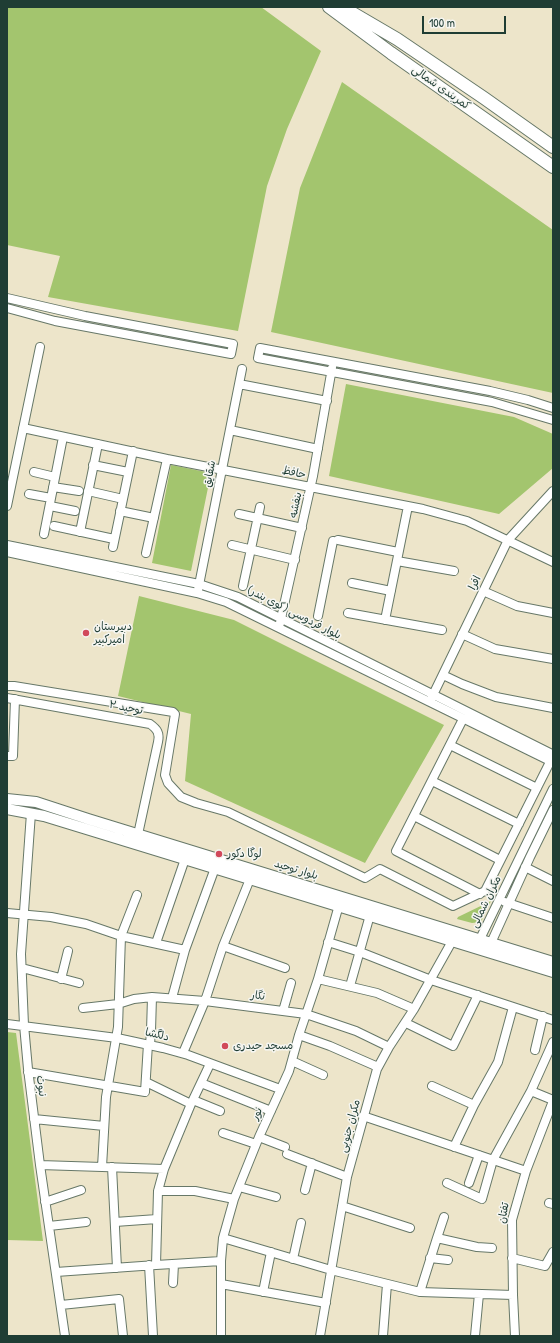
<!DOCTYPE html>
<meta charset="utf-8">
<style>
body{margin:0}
#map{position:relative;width:560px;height:1343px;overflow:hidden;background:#ede5ca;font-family:"Patrick Hand",sans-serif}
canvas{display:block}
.frame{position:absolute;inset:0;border:8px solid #1f3d34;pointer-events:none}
.scale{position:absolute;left:422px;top:16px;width:84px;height:18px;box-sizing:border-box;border:2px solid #1f3d34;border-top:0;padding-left:5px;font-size:12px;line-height:14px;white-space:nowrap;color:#1f3d34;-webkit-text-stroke:3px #f6f6f2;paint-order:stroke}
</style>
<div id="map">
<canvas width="560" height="1343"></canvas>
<div class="frame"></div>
<div class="scale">100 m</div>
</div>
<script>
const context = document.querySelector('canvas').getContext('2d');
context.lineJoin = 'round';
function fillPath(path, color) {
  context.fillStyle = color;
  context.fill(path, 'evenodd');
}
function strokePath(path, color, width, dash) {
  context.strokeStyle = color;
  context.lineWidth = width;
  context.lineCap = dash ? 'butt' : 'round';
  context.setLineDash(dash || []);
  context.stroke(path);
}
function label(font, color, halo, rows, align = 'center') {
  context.font = font + ' "Patrick Hand","Playpen Sans Arabic",sans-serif';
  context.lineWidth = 3;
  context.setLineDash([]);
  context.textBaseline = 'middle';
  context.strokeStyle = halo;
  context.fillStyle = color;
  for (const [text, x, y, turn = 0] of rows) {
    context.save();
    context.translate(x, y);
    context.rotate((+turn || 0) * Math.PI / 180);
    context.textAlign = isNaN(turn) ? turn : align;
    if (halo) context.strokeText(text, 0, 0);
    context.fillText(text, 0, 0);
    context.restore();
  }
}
fillPath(new Path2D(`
 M7,7h254l60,44 -34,78 -20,57 -29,145 -190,-34 12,-41 -53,-11z
 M342,82l211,148v163l-282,-61 29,-144z
 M346,384l168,33 39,17v34l-54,46 -170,-38z
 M171,465l40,8 -20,98 -39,-8z
 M139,596l95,24 210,105 -79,138 -180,-82 6,-67 -73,-18z
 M491,901l-10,21 -9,1 -15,-4 1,-2z
 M7,1032l9,1 27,208 -36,-1z`), '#a3c56e');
const minor = new Path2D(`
 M7,298l78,18 148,28 -2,10 -176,-33 -48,-13
 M239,384l88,17
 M553,408l-25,-8 -38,-9 -230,-43 -2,10 234,44 61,18
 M23,428l144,31 256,50 44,12 86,41
 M230,430l88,19
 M93,465l35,7
 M34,472l21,5
 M53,487l26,4
 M88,491l35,8
 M29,494l22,4
 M7,506l33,-159
 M50,506l25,5
 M120,511l34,7
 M239,514l63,14
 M54,526l60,13
 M80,532l18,-88
 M44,534l19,-97
 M338,540l60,12
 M7,545l192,39 39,13 314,157v4l-67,133 -32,15 -73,-37 -15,9 -137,-66 -32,-9 -15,-6 -13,-14 -3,-8 10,-61 -2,-2 -159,-26h-7
 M232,545l63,15
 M113,547l20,-96
 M7,552l190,41 29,9 324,159
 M146,553l21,-94
 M397,561l57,10
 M352,583l39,8
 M243,586l17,-79
 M198,590l44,-221
 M483,591l34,15 36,7
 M348,613l94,17
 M318,616l15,-75
 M385,620l23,-114
 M280,623l33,-147 19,-108
 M462,634l33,15 58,10
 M443,675l19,9 34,13 57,11
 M7,698l143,26c7,5 10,9 8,18l-21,97
 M431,699l77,-159 45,-49
 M463,719l-67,132 84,43
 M450,745l87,43
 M7,756h6l2,-57
 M432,781l87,43
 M31,813l-10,141 3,71 4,44 12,96 25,171
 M414,816l86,44
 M525,867l28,14
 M505,902l48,16
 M7,913l44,4 35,7 35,12 64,14
 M328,942l32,10 71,28 122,40
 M156,943l29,-84
 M481,944l-1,-5 73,-150
 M487,945l4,-2 39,-86 23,-47
 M223,946l62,22
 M22,968l57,15
 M61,979l7,-28
 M318,979l59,14 37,16
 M350,986l20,-71
 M172,998l13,-48 30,-82
 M83,1008l35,-4 16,-5 18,-2 53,4 101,13 50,17 33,16
 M283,1011l8,-28
 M406,1023l47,23 25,-51
 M7,1024l110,14 46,10 25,7 92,34
 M299,1035l31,11 48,21
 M150,1045l1,-14 1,-34
 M535,1050l8,-34
 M183,1053l22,-52 18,-55 27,-67
 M292,1061l31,14
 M210,1064l-19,40 -27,65 -6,22 -2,74 65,-4
 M28,1072l117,20 3,-48
 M146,1082l45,22
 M201,1083l70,28
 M432,1086l42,19 -20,42
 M531,1091l22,-49
 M193,1100l27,11
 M474,1105l24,-43 15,-55
 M363,1116l163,55
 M34,1119l70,7
 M223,1133l33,11
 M259,1137l26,10
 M287,1154l60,23
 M40,1165l124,4
 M102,1167l4,-70 12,-70 3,-91 16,-41
 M112,1167l5,101
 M447,1183l35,16 11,-39 38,-69 22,9
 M469,1183l10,-28
 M239,1187l37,10
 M305,1190l7,-27
 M158,1191h37l39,8
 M45,1202l36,-12
 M549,1203l4,1
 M342,1206l68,22
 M115,1222l42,-3
 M49,1226l37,-4
 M223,1238l108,32 89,22 17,-54 40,9 15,1
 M437,1238l7,-21
 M430,1258l18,2
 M512,1258l33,8 8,-14
 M293,1259l8,-36
 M149,1265l4,71
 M56,1272l100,-7
 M173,1283l1,-19
 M221,1284l105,19
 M263,1292l8,-40
 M420,1292l93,3
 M61,1305l58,-6 4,37
 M221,1336v-75l2,-23 11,-39 25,-62 30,-66 10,-36 19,-56 21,-74
 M320,1336l27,-159 30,-108 12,-22 25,-38 41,-73
 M383,1336l4,-52
 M475,1336l4,-42
 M515,1336l-2,-41 -1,-75 14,-49 27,-70`);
const major = new Path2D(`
 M7,799l29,3 52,17 465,143
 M7,809l37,7 509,156`);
const highway = new Path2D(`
 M329,7l62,46 162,114
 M344,8l53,31 87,59 69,49`);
strokePath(minor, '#677868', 10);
strokePath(major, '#677868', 12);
strokePath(highway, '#677868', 14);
strokePath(minor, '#fff', 8);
strokePath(major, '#fff', 10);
strokePath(highway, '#fff', 12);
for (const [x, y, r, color] of [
 [86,633,4,"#d1495b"],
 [219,854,4,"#d1495b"],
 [225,1046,4,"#d1495b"]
]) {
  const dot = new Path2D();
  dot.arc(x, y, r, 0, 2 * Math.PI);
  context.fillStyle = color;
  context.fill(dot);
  strokePath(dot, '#f6f6f2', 1.5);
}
label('11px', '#1f3d34', '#f6f6f2', [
 ["کمربندی شمالی",441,88,35],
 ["حافظ",294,473,12],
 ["شقایق",210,474,-79],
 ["بنفشه",296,505,-78],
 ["افرا",475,583,-64],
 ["بلوار فردوسی (کوی بندر)",294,613,27],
 ["توحید ۲",126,708,11],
 ["بلوار توحید",296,870,17],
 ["مکران شمالی",486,902,-64],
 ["نگار",258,996,7],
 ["دلگشا",157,1035,13],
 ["نبوت",41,1086,83],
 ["نور",257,1114,-65],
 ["مکران جنوبی",350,1126,-75],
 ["تفتان",504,1213,-80]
]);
label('11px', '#1f3d34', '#f6f6f2', [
 ["دبیرستان",94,627],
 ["امیرکبیر",94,640],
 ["لوگا دکور",227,854],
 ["مسجد حیدری",233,1046]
], 'left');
</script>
